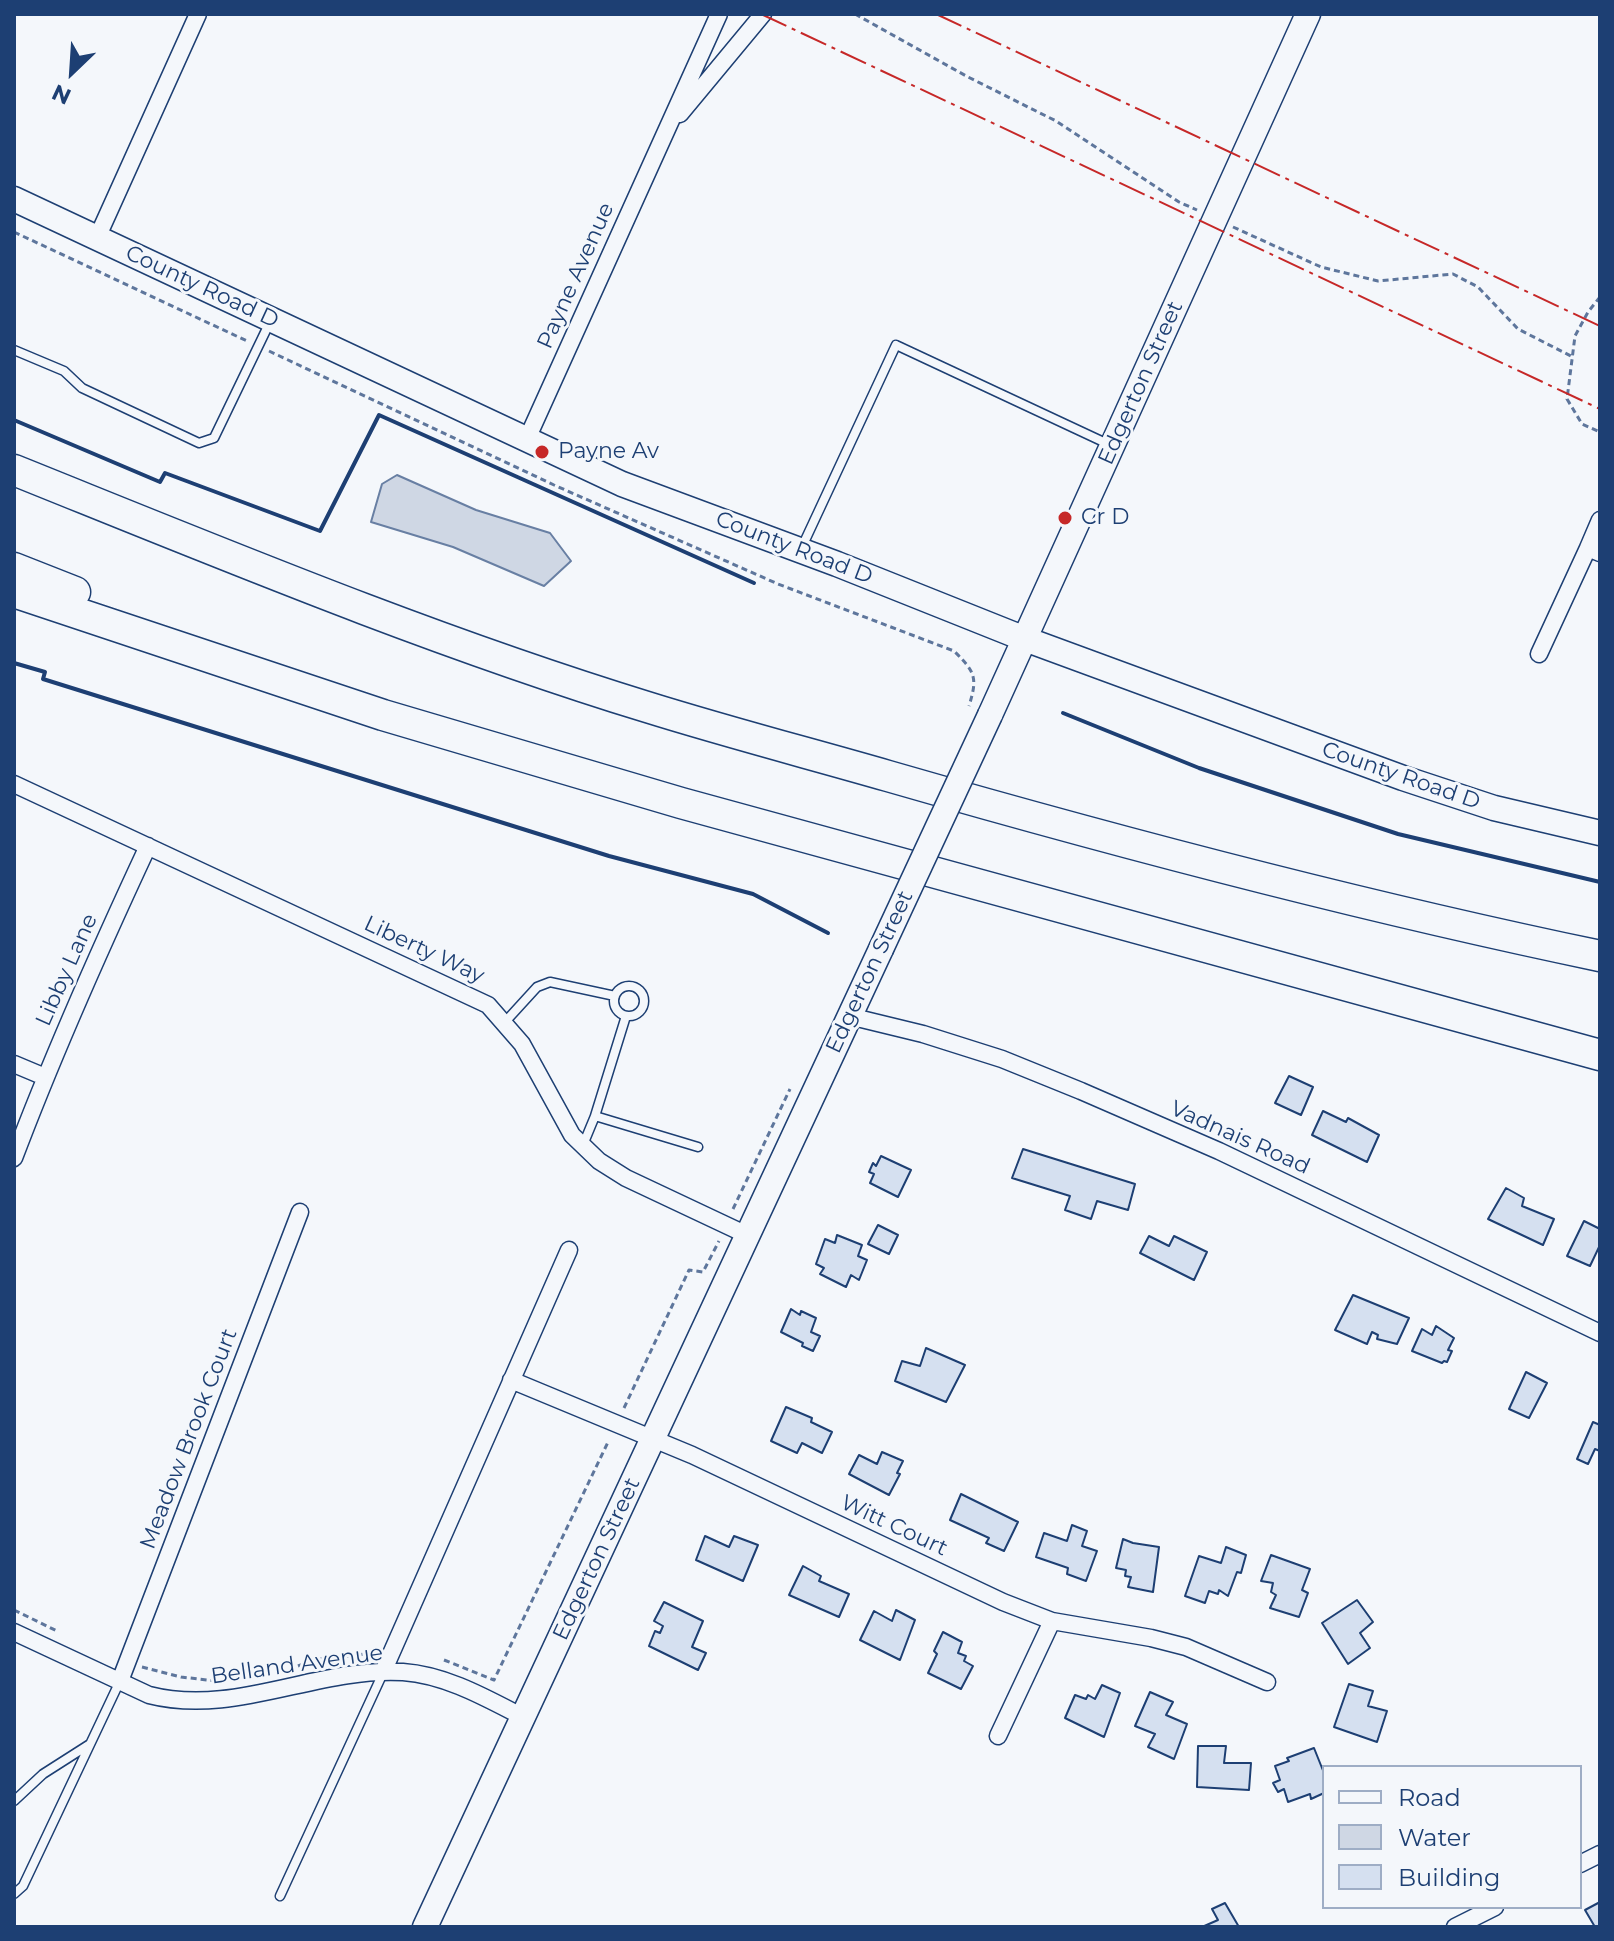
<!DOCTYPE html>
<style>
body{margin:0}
#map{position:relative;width:1614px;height:1941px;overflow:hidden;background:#f4f7fb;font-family:Montserrat,sans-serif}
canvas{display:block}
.frame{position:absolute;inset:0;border:16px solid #1d3f73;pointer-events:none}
.legend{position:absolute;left:1322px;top:1765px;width:260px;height:144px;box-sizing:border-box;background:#f4f7fb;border:2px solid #9eadc5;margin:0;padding:10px 14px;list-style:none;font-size:24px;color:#1d3f73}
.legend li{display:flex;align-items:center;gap:16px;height:40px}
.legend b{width:40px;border:2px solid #9eadc5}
.north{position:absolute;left:32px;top:32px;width:80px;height:80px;-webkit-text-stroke:6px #f4f7fb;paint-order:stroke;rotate:205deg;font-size:22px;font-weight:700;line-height:32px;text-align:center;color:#1d3f73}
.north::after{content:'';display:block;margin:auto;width:28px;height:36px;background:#1d3f73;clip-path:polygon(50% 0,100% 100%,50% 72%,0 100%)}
</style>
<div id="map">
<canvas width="1614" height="1941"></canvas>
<div class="frame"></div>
<ul class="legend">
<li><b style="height:10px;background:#f4f7fb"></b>Road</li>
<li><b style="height:22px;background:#cfd7e4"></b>Water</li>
<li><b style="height:22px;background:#d5e0f0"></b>Building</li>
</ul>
<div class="north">N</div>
</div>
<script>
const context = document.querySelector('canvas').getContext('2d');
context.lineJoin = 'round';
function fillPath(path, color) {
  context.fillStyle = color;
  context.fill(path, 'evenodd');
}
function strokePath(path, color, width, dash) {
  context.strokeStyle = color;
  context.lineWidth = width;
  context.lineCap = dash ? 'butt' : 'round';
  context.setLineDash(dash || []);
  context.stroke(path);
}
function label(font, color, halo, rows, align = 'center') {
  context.font = font + ' Montserrat,sans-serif';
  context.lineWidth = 6;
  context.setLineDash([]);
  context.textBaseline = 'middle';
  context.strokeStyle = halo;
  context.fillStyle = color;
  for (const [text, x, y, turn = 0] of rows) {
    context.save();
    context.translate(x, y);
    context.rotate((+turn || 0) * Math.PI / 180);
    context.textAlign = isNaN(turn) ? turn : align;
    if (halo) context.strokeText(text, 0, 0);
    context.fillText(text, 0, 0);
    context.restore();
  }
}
const water = new Path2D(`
 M397,475l79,35 74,23 21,28 -27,25 -91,-39 -82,-25 11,-38z`);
fillPath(water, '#cfd7e4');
strokePath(water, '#687fa3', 2);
const building = new Path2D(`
 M1289,1076l24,11 -12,28 -26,-12z
 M1323,1111l23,11 2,-4 31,17 -12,27 -55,-27z
 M1023,1149l112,35 -7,26 -31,-9 -6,18 -26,-9 5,-14 -58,-18z
 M881,1156l30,14 -13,27 -28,-14 4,-9 -5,-2 4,-9 3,3z
 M1506,1188l18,10 -2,8 32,13 -11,26 -55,-26z
 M1584,1221l16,8v16l-10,21 -23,-10z
 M878,1225l20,10 -9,19 -21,-10z
 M837,1235l25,10 -4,11 9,4 -8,20 -8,-5 -5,12 -26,-13 4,-6 -8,-4 9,-25 10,4z
 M1149,1236l20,10 5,-10 33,16 -13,28 -54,-27z
 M1353,1295l56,23 -12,26 -20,-5 1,-4 -6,-3 -5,12 -32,-14z
 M791,1309l9,6 1,-4 15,7 -5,14 9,4 -7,15 -11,-5 1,-3 -22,-11z
 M1436,1326l18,12 -6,12 4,1 -5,11 -3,-1 -2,2 -30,-12 10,-22 10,6z
 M926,1348l39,17 -19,37 -51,-21 7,-20 18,5z
 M1526,1372l21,11 -18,35 -20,-9z
 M786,1407l26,11 -1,4 21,10 -10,21 -20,-10 -5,10 -26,-12z
 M1593,1422l7,3v26l-5,-2 -7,15 -11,-5z
 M882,1452l21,9 -6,12 3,1 -11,21 -40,-21 10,-19 18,9z
 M961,1494l57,28 -14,29 -18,-8 3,-5 -39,-18z
 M1072,1525l15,6 -5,15 15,5 -11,30 -19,-7 1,-6 -32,-11 8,-24 23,8z
 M705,1536l24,11 5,-11 24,9 -15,36 -47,-21z
 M1123,1539l10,4 26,4 -6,45 -25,-5 3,-10 -6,-1 1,-6 -10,-2z
 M1226,1547l20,8 -5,18 -4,-1 -9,24 -9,-6 -1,4 -9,-3 -4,12 -20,-7 14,-40 22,7z
 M1271,1555l39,14 -8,21 6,3 -9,24 -29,-9 6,-13 -5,-3 2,-9 -12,-2z
 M803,1566l18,10 -2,5 30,13 -10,23 -50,-22z
 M1357,1600l16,22 -13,11 10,15 -22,16 -26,-41z
 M664,1602l39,19 -11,26 14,6 -8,17 -49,-24 6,-15 5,2 3,-7 -9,-5z
 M896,1610l19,10 -15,40 -40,-20 14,-29 18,10z
 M943,1632l19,10 -4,11 8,3 -2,5 9,5 -12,23 -33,-16 9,-19 -3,-3z
 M1349,1684l24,7 -5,15 19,5 -10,31 -43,-15z
 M1102,1685l18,8 -16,44 -39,-19 10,-23 11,4 2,-4 7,4z
 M1150,1692l23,10 -7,13 21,9 -13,35 -26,-12 7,-13 -20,-8z
 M1198,1746h28l-2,17h27l-2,27 -52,-3z
 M1314,1748l10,25v20l-13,6 -1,-5 -22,8 -4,-13 -6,3 -5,-9 7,-3 -5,-14 14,-5 -2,-3z
 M1600,1902v25h-5l-10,-17z
 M1225,1903l14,24h-37l16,-7 -6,-11z`);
fillPath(building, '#d5e0f0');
strokePath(building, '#1d3f73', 2);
const lane = new Path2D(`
 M14,350l50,21 18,17 117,55 15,-5 55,-114
 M801,549l95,-204 212,99
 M614 1001a15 15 0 1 1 30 0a15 15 0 1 1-30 0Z
 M505,1022l32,-35 13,-5 65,14
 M595,1116l31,-100
 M583,1145l12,-29 103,31
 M14,1801l29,-27 47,-30
 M14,1894l9,-8 97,-205
 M280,1896l103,-223`);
const street = new Path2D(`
 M680,114l83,-100
 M97,238l101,-224
 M527,439l192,-425
 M1588,548l12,-28
 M1539,654l49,-106 12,5
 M14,784l474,221 34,39 50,91 27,26 27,17 121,57
 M849,1016l74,18 79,25 79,32 138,60 381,182
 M14,1064l31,13
 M14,1158c40,-106 86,-209 134,-312
 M511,1380l181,75 311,147 49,19 99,17 35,9 81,35
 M14,1632l135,63c86,22 167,-28 254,-23 43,3 83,26 120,45
 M383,1672l186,-422
 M120,1681l180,-469
 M998,1736l54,-115
 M1580,1864l20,-10
 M1455,1927l40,-20`);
const secondary = new Path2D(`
 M14,199l608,285 215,80 188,75 378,139 91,30 106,25
 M990,715l318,-701
 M425,1927l456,-978`);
const highway = new Path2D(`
 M14,470c209,84 418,171 633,237 80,25 161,46 241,69 236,68 472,130 712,180
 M14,568l61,24
 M14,592l369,123 298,88 919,252`);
strokePath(lane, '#1d3f73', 11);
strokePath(street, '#1d3f73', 19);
strokePath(secondary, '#1d3f73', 27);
strokePath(highway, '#1d3f73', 33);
strokePath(new Path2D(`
 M855,14l113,63 88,44 123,81 18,8
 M1233,227l88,40 57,14 75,-7 25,13 40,42 53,27
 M14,232l233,109
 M1600,297l-12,15 -13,24 -8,63 15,25 18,8
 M269,351l285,134 224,99 176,67c21,21 24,26 15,55
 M733,1209l57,-120
 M624,1408l65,-138 14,2 16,-31
 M14,1610l43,21
 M444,1660l50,20 115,-240
 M298,1666l15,-6 60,-7
 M142,1667l39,10 35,4`), '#5e769c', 3, [6, 4]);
strokePath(lane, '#f4f7fb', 8);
strokePath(street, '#f4f7fb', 16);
strokePath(secondary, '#f4f7fb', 24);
strokePath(highway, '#f4f7fb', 30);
const secondaryBridge = new Path2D(`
 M881,949l109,-234`);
strokePath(secondaryBridge, '#1d3f73', 27, []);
strokePath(secondaryBridge, '#f4f7fb', 24);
strokePath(new Path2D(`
 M14,420l146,62 5,-9 155,58 59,-116 375,168
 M14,663l31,9 -2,7 566,177 144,38 75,39
 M1063,713l136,55 199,66 202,48`), '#1d3f73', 4);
strokePath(new Path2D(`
 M761,14l839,395
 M936,14l664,312`), '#c62828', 2, [28, 6, 4, 6]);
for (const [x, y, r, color] of [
 [542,452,8,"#c62828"],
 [1065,518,8,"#c62828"]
]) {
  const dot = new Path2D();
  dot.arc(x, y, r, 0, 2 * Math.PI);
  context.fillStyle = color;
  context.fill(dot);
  strokePath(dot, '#f4f7fb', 3);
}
label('22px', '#1d3f73', '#f4f7fb', [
 ["Payne Avenue",576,276,-66],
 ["County Road D",202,287,25],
 ["Edgerton Street",1141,383,-66],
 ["County Road D",794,548,21],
 ["County Road D",1401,776,19],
 ["Liberty Way",424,950,25],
 ["Libby Lane",67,970,-66],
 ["Edgerton Street",870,972,-65],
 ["Vadnais Road",1240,1138,24],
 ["Meadow Brook Court",189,1439,-69],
 ["Witt Court",894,1526,25],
 ["Edgerton Street",597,1559,-65],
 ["Belland Avenue",297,1665,-8]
]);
label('22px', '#1d3f73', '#f4f7fb', [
 ["Payne Av",558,452],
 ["Cr D",1081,518]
], 'left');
</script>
